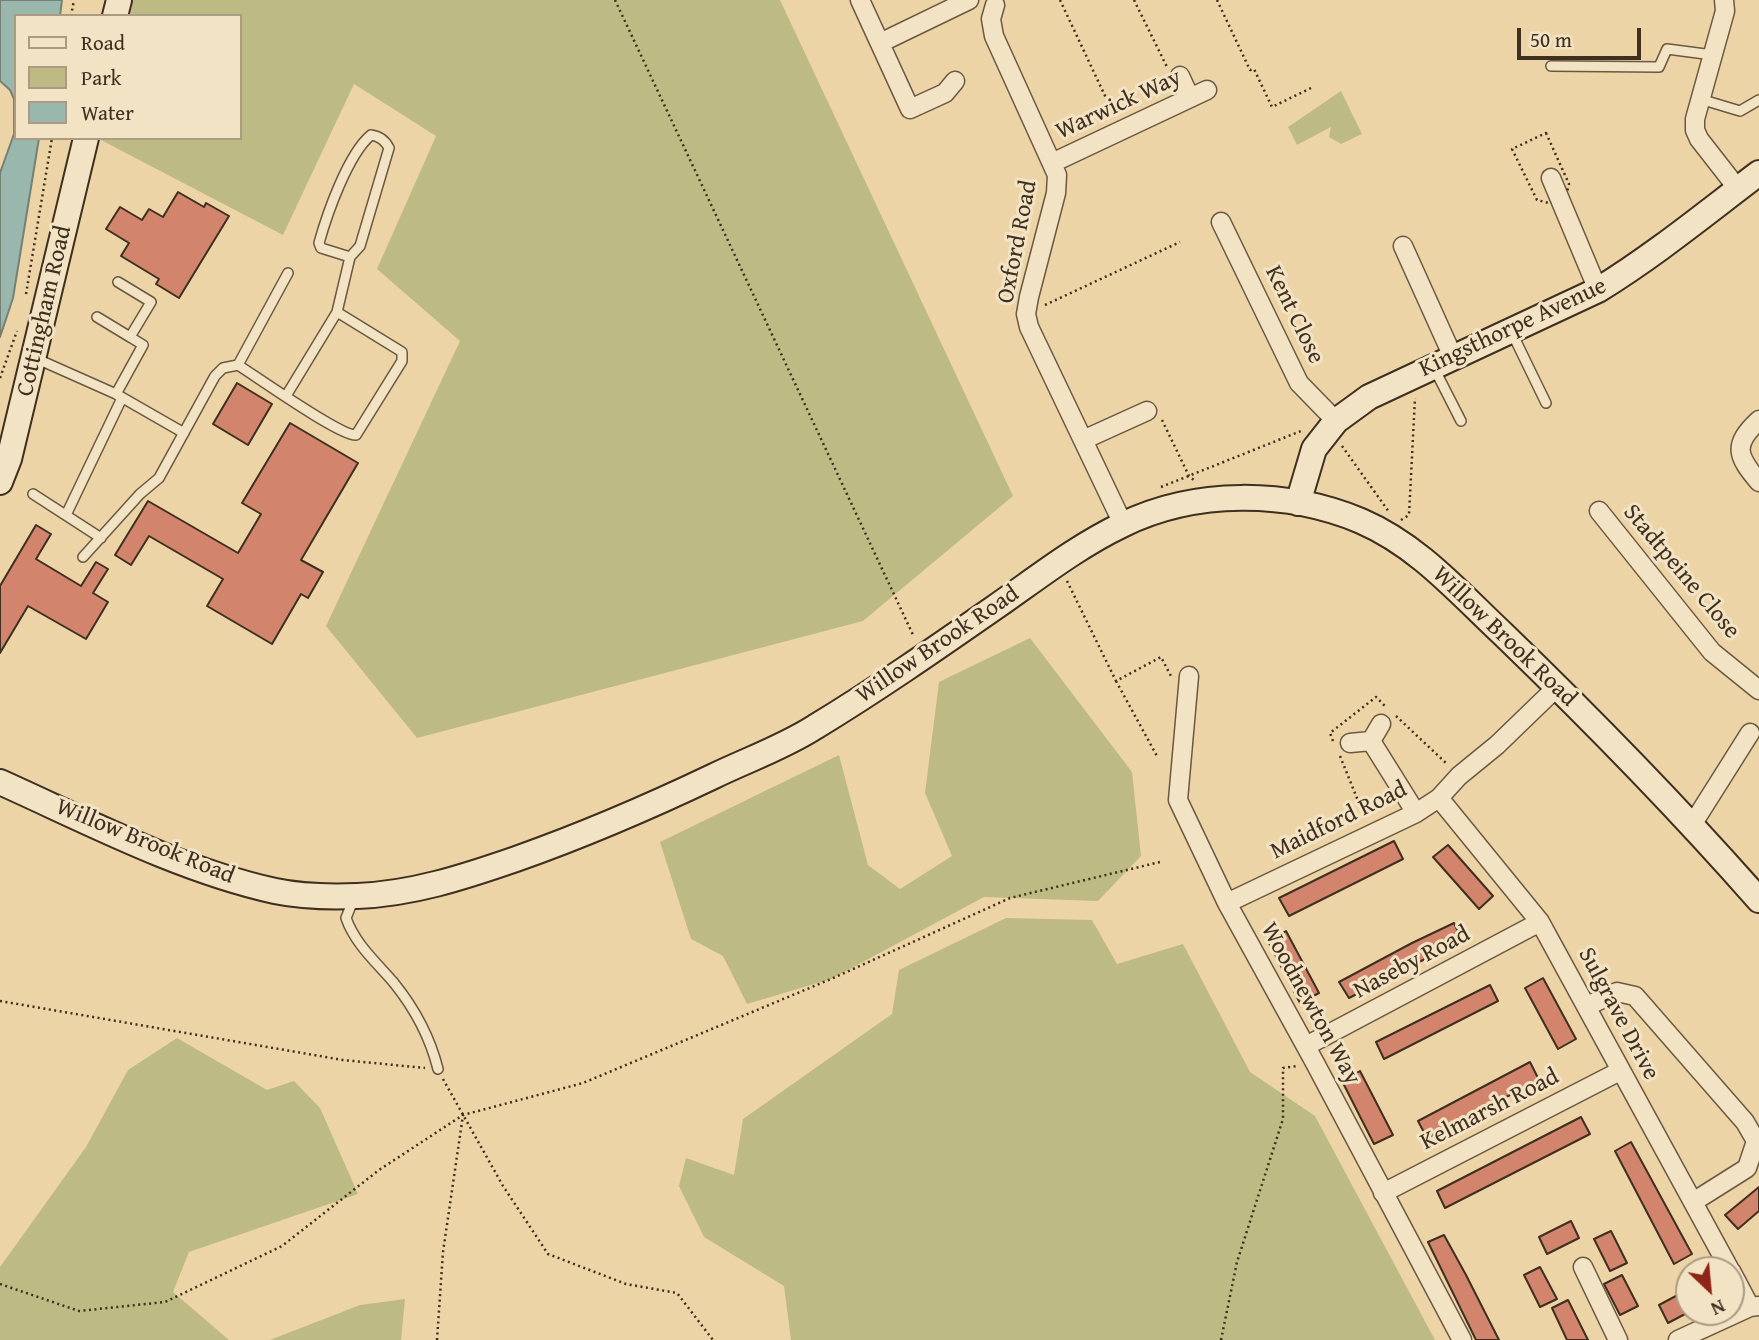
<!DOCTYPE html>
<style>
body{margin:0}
#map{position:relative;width:1759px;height:1340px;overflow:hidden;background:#edd4a6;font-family:"Gentium Book Plus",serif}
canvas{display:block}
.legend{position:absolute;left:14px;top:14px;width:228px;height:126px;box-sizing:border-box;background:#f3e3c5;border:2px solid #ab9b83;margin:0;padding:9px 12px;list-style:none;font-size:21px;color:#3e2f1f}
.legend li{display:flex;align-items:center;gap:14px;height:35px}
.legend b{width:35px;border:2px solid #ab9b83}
.north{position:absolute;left:1675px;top:1256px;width:70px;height:70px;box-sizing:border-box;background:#f3e3c5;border:2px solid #ab9b83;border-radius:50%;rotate:154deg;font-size:19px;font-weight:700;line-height:28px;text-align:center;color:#3e2f1f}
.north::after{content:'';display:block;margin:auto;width:24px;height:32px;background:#8f2418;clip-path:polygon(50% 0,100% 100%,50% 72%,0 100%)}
.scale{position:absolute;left:1517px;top:28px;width:124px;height:32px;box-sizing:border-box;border:4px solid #3e2f1f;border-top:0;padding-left:9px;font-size:21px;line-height:24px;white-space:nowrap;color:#3e2f1f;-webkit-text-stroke:5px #f3e3c5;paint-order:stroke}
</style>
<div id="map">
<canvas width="1759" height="1340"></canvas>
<ul class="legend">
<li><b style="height:9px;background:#f3e3c5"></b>Road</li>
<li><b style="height:19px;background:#bdbb83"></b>Park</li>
<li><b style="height:19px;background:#9ab7ad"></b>Water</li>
</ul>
<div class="north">N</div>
<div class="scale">50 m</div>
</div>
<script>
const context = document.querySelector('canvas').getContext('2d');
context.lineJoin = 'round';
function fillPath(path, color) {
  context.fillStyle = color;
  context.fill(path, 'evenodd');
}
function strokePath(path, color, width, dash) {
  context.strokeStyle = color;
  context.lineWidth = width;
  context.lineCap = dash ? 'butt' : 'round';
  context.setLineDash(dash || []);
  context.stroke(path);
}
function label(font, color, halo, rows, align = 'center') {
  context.font = font + ' "Gentium Book Plus",serif';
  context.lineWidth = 6;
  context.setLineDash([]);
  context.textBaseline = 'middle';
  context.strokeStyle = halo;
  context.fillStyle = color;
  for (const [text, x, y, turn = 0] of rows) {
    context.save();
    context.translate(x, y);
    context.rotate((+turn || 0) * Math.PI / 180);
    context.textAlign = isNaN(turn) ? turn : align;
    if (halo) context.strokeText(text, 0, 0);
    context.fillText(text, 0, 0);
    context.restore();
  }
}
fillPath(new Path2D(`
 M133,0h647l233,496 -150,125 -446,117 -91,-112 134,-285 -83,-72 59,-133 -82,-52 -71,151 -184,-96 141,-1v-122h-110z
 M1341,91l21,43 -21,10 -12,-7 2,-10 -34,18 -9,-18z
 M1030,638l102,134 9,84 -43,45 -114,-4 -153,82 -84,25 -24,-48 -32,-17 -31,-97 179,-87 29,110 32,24 52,-33 -27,-63 14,-111z
 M1006,918l86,2 25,44 66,-20 67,128 65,44 120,224h-644l-7,-54 -80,-49 -25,-51 7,-28 48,17 9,-56 149,-105 7,-44z
 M177,1038l90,52 27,-9 26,27 38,86 -169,58 -16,40 56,48h-229v-73l86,-120 42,-77z
 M405,1299l-4,41h-131l90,-35z`), '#bdbb83');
const water = new Path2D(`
 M0,0h62l-2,16h-44v122h23l-26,160 -13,39v-164l14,-39v-35l-4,-9 -10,-9z`);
fillPath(water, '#9ab7ad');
strokePath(water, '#758174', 2);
const building = new Path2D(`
 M178,192l26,15 2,-4 23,13 -50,82 -23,-14 3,-5 -38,-23 8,-13 -23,-14 14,-22 22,13 7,-11 14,8z
 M237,383l35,21 -24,41 -35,-21z
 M290,423l68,40 -57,97 22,12 -15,26 -7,-4 -29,50 -65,-38 16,-27 -74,-43 -18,29 -16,-10 33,-54 90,52 23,-39 -19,-11z
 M36,525l15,9 -15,25 45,27 15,-24 12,7 -15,24 15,9 -22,37 -58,-33 -28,47v-67z
 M1394,841l9,18 -114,57 -10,-18z
 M1448,845l45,51 -14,13 -46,-52z
 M1454,923l8,17 -72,37 -41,21 -10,-16 73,-39z
 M1286,931l33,62 -19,10 -32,-62z
 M1543,978l33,61 -18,10 -33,-61z
 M1490,985l8,16 -114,58 -8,-17z
 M1530,1062l9,18 -112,58 -9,-17z
 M1360,1071l33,64 -19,9 -32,-63z
 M1581,1117l9,17 -145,74 -8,-17z
 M1631,1142l61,112 -18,10 -59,-113z
 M1759,1187v24l-21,18 -13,-14z
 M1571,1221l8,17 -32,16 -8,-17z
 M1611,1231l16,32 -17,8 -16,-32z
 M1444,1235l22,40 33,65h-23l-48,-98z
 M1540,1267l17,32 -17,8 -16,-32z
 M1622,1275l16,31 -18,9 -16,-31z
 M1689,1289v23l-21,11 -9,-18z
 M1568,1300l20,40h-21l-15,-32z`);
fillPath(building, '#d2856c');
strokePath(building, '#3e2f1f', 2);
const lane = new Path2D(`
 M1551,66l108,1 8,-18 46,6
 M1700,99l40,12 19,-11
 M337,312l13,-55 10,-11 29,-98c-4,-8 -10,-12 -18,-13 -23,19 -44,79 -52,108l2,5 29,9
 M97,317l33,20
 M1512,333l34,70
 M35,358l81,36 68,39
 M238,365l50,-92
 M1434,368l27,53
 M116,394l27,-49 -13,-8 21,-35 -33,-20
 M33,494l68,44
 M66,515l56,-117
 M83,557l57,-63 19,-16 56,-102 8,-8 15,-3c19,12 102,71 118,70l46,-74v-9l-65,-40 -51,84
 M354,898l-8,20c9,26 31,45 48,65 21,26 36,54 44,86`);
const street = new Path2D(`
 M860,0l50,109 35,-16 10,-12
 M1724,0l1,11 -30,108v11l4,9 39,50
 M995,5l-4,14 3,17 63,139 -1,18 -27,104 -3,17 3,13 94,197
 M880,43l89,-43
 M1180,76l10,22
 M1052,163l155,-73
 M1551,178l47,112
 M1221,222l78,161 37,38
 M1403,246l50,111
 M1759,420c-27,25 -22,36 0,62
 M1083,440l64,-29
 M1599,511l113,141 47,38
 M1189,676l-11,124 49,103 88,160 147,277
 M1371,741l45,72
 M1350,743l21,-2 10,-17
 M1439,798l101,124 190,348
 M1692,825l58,-92
 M1227,903l189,-90 23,-15 20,-22 38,-31 60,-58
 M1587,1006l30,-14 18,4 110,126 11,19 -9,27 -54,34
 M1306,1046l234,-124
 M1383,1193l237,-122
 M1583,1267l35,73
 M1731,1271l19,36
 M1678,1340l72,-33 9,-1`);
const secondary = new Path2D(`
 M115,16l4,-16
 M0,482l9,-23 77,-321
 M1298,503l16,-54 22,-28 33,-24 229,-107c57,-35 108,-77 161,-117
 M0,782c89,40 180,88 275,109 24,5 58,6 82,5 55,-2 107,-19 159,-37 68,-24 133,-52 198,-83 33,-16 70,-29 101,-49 61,-37 120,-78 179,-119 42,-29 82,-61 128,-83 73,-36 165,-35 239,-4 58,25 98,72 143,114 88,85 174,173 255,265`);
strokePath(lane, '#6a5841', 12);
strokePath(street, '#6a5841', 21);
strokePath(secondary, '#3e2f1f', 28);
strokePath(new Path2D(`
 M615,0l299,637
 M1060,0l54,115
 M1134,0l33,67
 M1217,0l33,70 4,-1 18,38 39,-19
 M71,16l3,-16
 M1546,133l23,51 -3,12 -17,7 -12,-3 -25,-51z
 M26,294l26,-156
 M1045,305l135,-63
 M0,378l17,-47
 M1162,420l27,56 6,5
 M1342,446l47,66
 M1161,487l140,-56
 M1401,520l8,-5 6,-117
 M1067,581l49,100 45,-24 11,21
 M1116,681l42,77
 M1396,716l51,48
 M1333,741l-3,-8 46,-36 10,10
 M1340,756l25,62
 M0,1001l343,59 82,8
 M443,1079l60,107 45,68 78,30 51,9 36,47
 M0,1284l79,27 86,-9 117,-56 97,-76 84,-55 120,-32 248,-104 179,-81 150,-36
 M437,1340l6,-88 20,-137
 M1221,1340l16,-78 46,-143v-51l15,-2`), '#3e2f1f', 2.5, [2, 3.5]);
strokePath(lane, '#f3e3c5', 9);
strokePath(street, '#f3e3c5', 18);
strokePath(secondary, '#f3e3c5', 24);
label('24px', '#3e2f1f', '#f3e3c5', [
 ["Warwick Way",1119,105,-25],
 ["Oxford Road",1018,242,-79],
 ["Cottingham Road",45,311,-77],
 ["Kent Close",1294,315,64],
 ["Kingsthorpe Avenue",1513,328,-25],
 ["Stadtpeine Close",1681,572,50],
 ["Willow Brook Road",1504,637,44],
 ["Willow Brook Road",938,645,-34],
 ["Maidford Road",1339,821,-26],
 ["Willow Brook Road",145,842,22],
 ["Naseby Road",1412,963,-28],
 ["Woodnewton Way",1310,1004,61],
 ["Sulgrave Drive",1618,1014,62],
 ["Kelmarsh Road",1490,1110,-27]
]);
</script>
